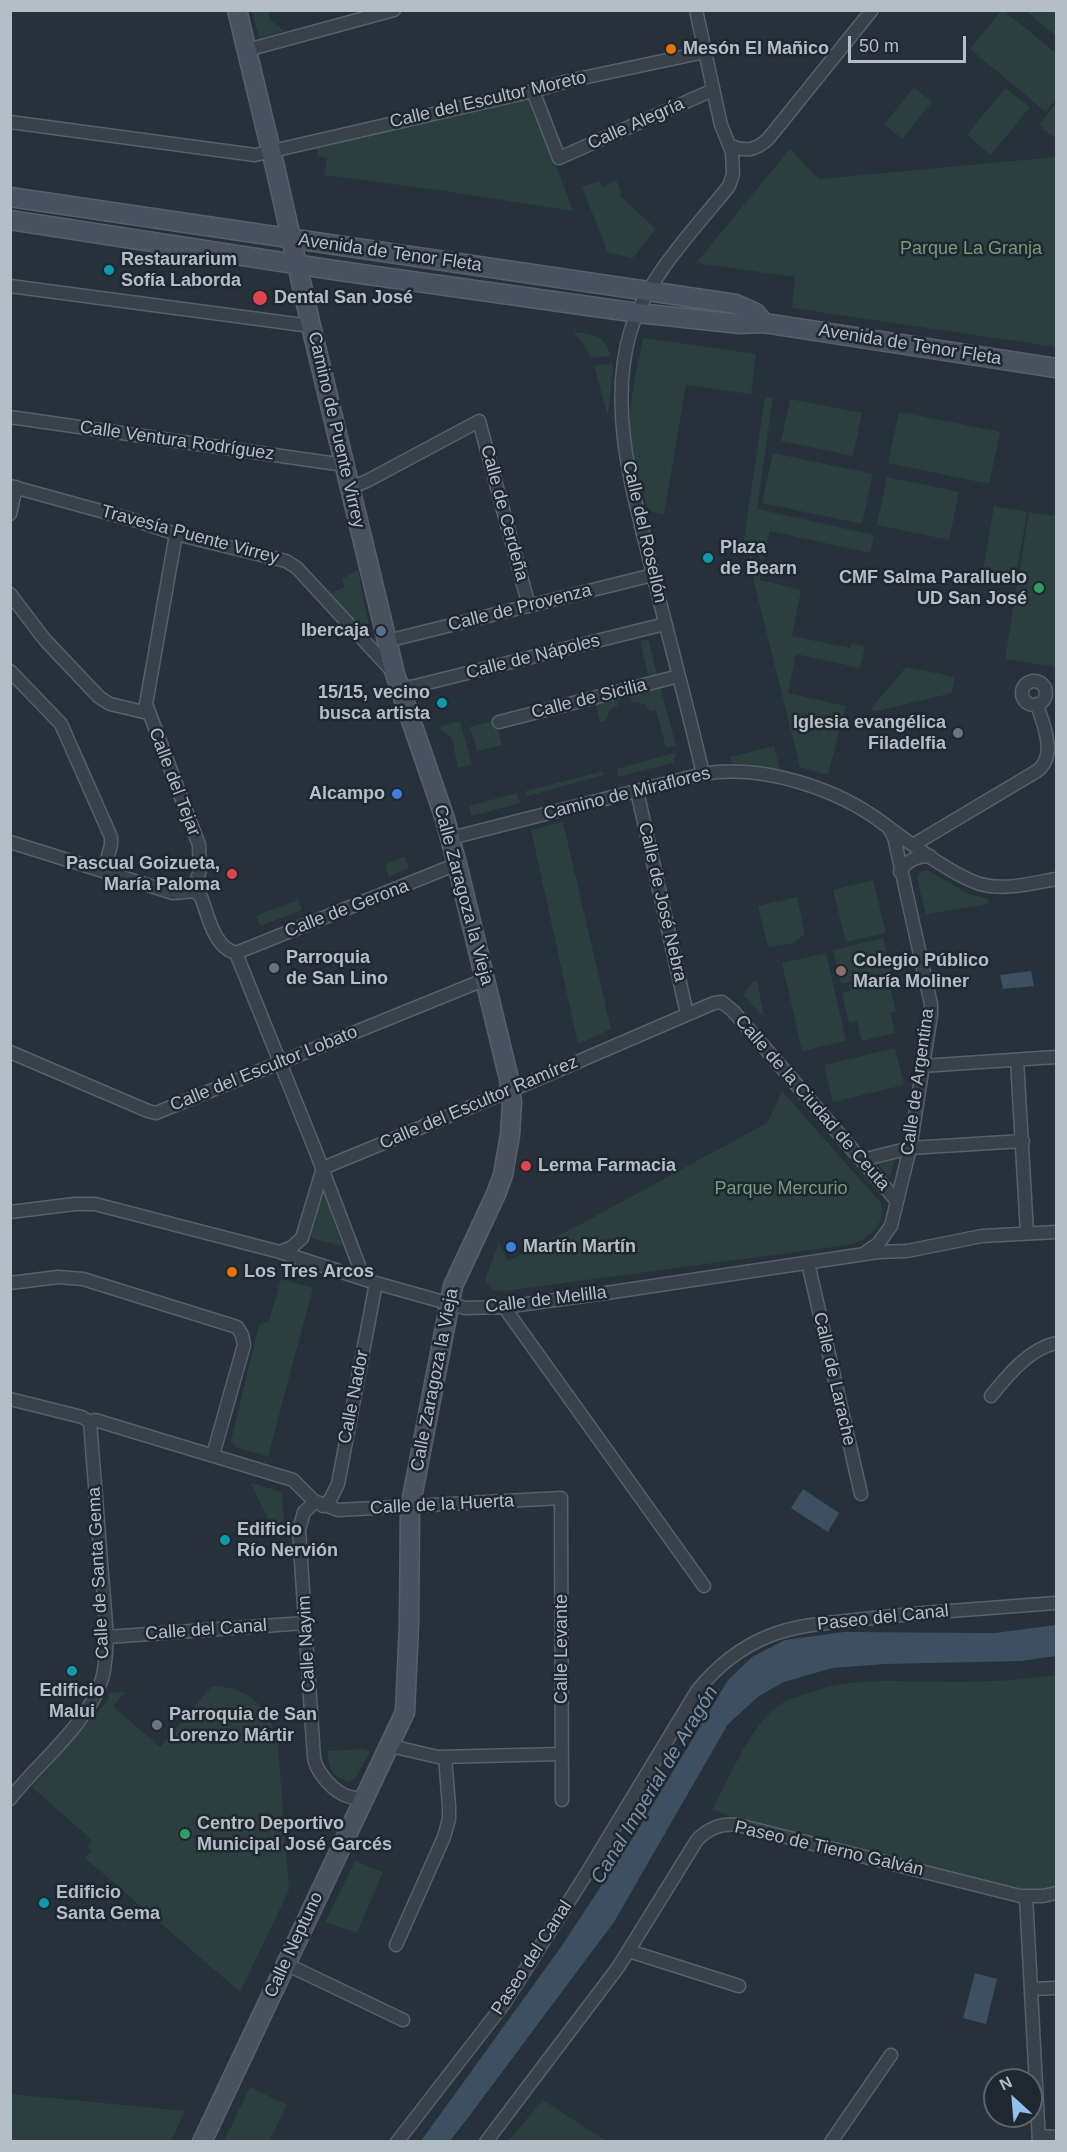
<!DOCTYPE html>
<meta charset="utf-8">
<style>
body{margin:0}
#map{position:relative;width:1067px;height:2152px;overflow:hidden;background:#26313b;font-family:Arial,sans-serif}
canvas{display:block}
.frame{position:absolute;inset:0;border:12px solid #b5bdc7;pointer-events:none}
.north{position:absolute;left:983px;top:2068px;width:60px;height:60px;box-sizing:border-box;background:#1f2730;border:2px solid #5b636c;border-radius:50%;rotate:334deg;font-size:16px;font-weight:700;line-height:24px;text-align:center;color:#b5bdc7}
.north::after{content:'';display:block;margin:auto;width:21px;height:27px;background:#93beee;clip-path:polygon(50% 0,100% 100%,50% 72%,0 100%)}
.scale{position:absolute;left:848px;top:36px;width:118px;height:27px;box-sizing:border-box;border:3px solid #b5bdc7;border-top:0;padding-left:8px;font-size:18px;line-height:21px;white-space:nowrap;color:#b5bdc7;-webkit-text-stroke:4px #1f2730;paint-order:stroke}
</style>
<div id="map">
<canvas width="1067" height="2152"></canvas>
<div class="frame"></div>
<div class="north">N</div>
<div class="scale">50 m</div>
</div>
<script>
const context = document.querySelector('canvas').getContext('2d');
context.lineJoin = 'round';
function fillPath(path, color) {
  context.fillStyle = color;
  context.fill(path, 'evenodd');
}
function strokePath(path, color, width, dash) {
  context.strokeStyle = color;
  context.lineWidth = width;
  context.lineCap = dash ? 'butt' : 'round';
  context.setLineDash(dash || []);
  context.stroke(path);
}
function label(font, color, halo, rows, align = 'center') {
  context.font = font + ' Arial,sans-serif';
  context.lineWidth = 5;
  context.setLineDash([]);
  context.textBaseline = 'middle';
  context.strokeStyle = halo;
  context.fillStyle = color;
  for (const [text, x, y, turn = 0] of rows) {
    context.save();
    context.translate(x, y);
    context.rotate((+turn || 0) * Math.PI / 180);
    context.textAlign = isNaN(turn) ? turn : align;
    if (halo) context.strokeText(text, 0, 0);
    context.fillText(text, 0, 0);
    context.restore();
  }
}
fillPath(new Path2D(`
 M252,11h16l3,10 14,10 -26,7z
 M1001,11h3l52,42v46l-10,13 -76,-63z
 M1026,11h30v25z
 M914,87l18,15 -30,37 -18,-15z
 M1005,88l25,19 -39,48 -24,-20z
 M529,96l2,2 42,113 -128,-20 -121,-16 3,-17 -9,-2 -1,-8z
 M1056,103v36l-17,-14z
 M790,149l29,30 237,-22v190l-264,-39 3,-31 -99,-14z
 M616,180l6,14 -2,2 36,33 -23,29 -25,-5 -26,-66 17,-6 3,6z
 M573,332c18,2 33,2 37,24l-19,2 -8,-15z
 M643,338l113,16 -5,40 -65,-9 -22,129 -16,-3c-6,-25 -16,-51 -18,-77 -2,-32 7,-65 13,-96z
 M613,363l-5,53 -14,-50z
 M765,397h8l-16,112 117,26 -4,18 -100,-22 -7,30 -12,-14h-4l-3,-8z
 M790,399l72,14 -9,43 -72,-15z
 M899,412l101,20 -11,52 -101,-21z
 M773,453l100,21 -11,50 -100,-21z
 M887,477l72,15 -10,48 -72,-15z
 M994,506l33,6 -11,65 -33,-6z
 M1029,512l27,4v151l-51,-8z
 M750,555l12,13 -2,12 41,10 -9,46 58,12 2,-5 13,3 -5,22 -64,-14 -8,39 58,13 -18,69 -28,-8 -51,-205z
 M358,570l12,62h-3l-37,-38 14,-7 -2,-8z
 M648,639l9,36 -8,2 -9,-36z
 M906,667l49,10 -3,16 -75,18 -7,-1z
 M660,687l16,58 -10,3 -10,-38 -6,1 -5,-7 -13,-2 -2,-7z
 M616,698l2,7 -9,6 -3,10 -6,1 -4,-18z
 M496,720l6,25 -25,6 -7,-24z
 M460,721l12,44 -14,3 -6,-30 -10,-7 -2,-5z
 M774,746l6,24 -48,-7 -2,-6z
 M677,752l-4,11 -55,14 -2,-8z
 M603,771l1,4 -77,21 -1,-5z
 M517,793l3,10 -48,13 -3,-10z
 M563,822l48,207 -33,15 -47,-214z
 M405,856l4,12 -20,9 -4,-12z
 M927,870l42,24 19,5 1,5 -63,10 -9,-36 3,-6z
 M873,880l13,53 -40,9 -13,-52z
 M797,897l8,37 -11,9 -26,4 -10,-41z
 M298,900l4,10 -42,16 -4,-10z
 M883,938l9,34 -51,12 -8,-34z
 M826,953l20,88 -44,10 -20,-88z
 M882,977l2,6 5,-2 7,31 -5,1 4,20 -33,8 -5,-20 -8,2 -7,-30 8,-2 -1,-6z
 M757,981l7,36 -21,-22 10,-13z
 M895,1048l9,37 -71,17 -9,-37z
 M782,1091l99,112c5,22 -12,37 -33,42l-344,46 -10,-1 -8,-8v-6l13,-33 9,18 71,-36 188,-102z
 M895,1159l-5,19 -12,-14z
 M323,1189l19,57 -31,-8z
 M281,1279l32,9 -45,168 -33,-9 -4,-6 28,-116 10,-4z
 M251,1483l31,9 3,42h-10z
 M1056,1675v211l-14,3h-26l-169,-42 -105,-27 -30,-10c18,-33 36,-80 66,-104 7,-5 16,-8 25,-11 48,-19 99,-13 149,-13 35,0 70,-2 104,-7z
 M212,1686c40,1 58,23 66,60l11,144 -49,102 -155,-134 6,-7 -4,-5 5,-6 -60,-53 76,-87 1,-7 16,-1 -12,14 47,41z
 M361,1749l9,2 -14,27 -8,4c-16,-6 -20,-14 -20,-31z
 M355,1861l28,11 -26,61 -32,-11z
 M250,2087l37,18 -18,36h-45z
 M11,2094l174,17 -14,30h-160z
 M543,2100l63,41h-98z`), '#2b3f3e');
fillPath(new Path2D(`
 M1031,971l3,15 -31,3 -3,-14z
 M803,1489l36,24 -11,19 -37,-24z
 M1056,1625v31l-35,5 -136,3 -53,4 -48,14 -25,14 -31,28 -114,198 -144,193 -20,26h-29l140,-194 73,-111 94,-156 24,-23 33,-17 59,-8 151,1z
 M975,1973l22,6 -11,45 -23,-6z`), '#3d5062');
const street = new Path2D(`
 M696,10l25,115 11,27 1,22 -4,12c-35,44 -83,92 -99,147 -22,77 3,158 21,233 17,70 36,138 52,208
 M247,50l147,-40
 M533,91l26,67 154,-68
 M10,122l245,33 278,-64 35,-10 137,-29
 M731,146c15,6 25,4 37,-7l104,-129
 M10,286l301,40
 M10,417l334,48
 M10,486l127,35 39,13 110,27 11,7 95,103
 M349,488l18,-7 112,-60 50,185
 M10,514l6,-27
 M176,534l-30,170 53,141 1,26 -5,13 -7,7
 M10,594l35,46 54,57 11,7 38,9
 M387,641l266,-66
 M10,671l51,53 50,113v8l-7,26
 M1022 693a12 12 0 1 1 24 0a12 12 0 1 1-24 0Z
 M400,686l11,1 254,-63
 M499,722l180,-46
 M637,791l50,223
 M451,838l252,-64c59,-10 134,14 181,50 24,18 68,51 96,60 24,7 52,-1 76,-5
 M10,842l163,51 22,-2 6,6c7,18 13,51 35,56
 M913,845l124,-74c21,-16 6,-46 0,-67
 M900,872c6,-11 17,-16 30,-16
 M236,953l80,199 48,127
 M236,953l221,-89
 M10,1052l138,59 8,2 330,-134
 M1017,1060l10,173
 M922,1066l134,-9
 M862,1160l48,-12 113,-7
 M10,1212l65,-8h20l185,48 96,31 89,25 39,-1 109,-15 265,-40 29,-1 75,-15 74,-4
 M280,1252l12,-5 10,-9 21,-70 203,-84 188,-81 8,-1 11,9 163,189
 M866,1252l12,-8 13,-18 19,-78 21,-133v-11l-37,-167 -5,-9
 M808,1263l53,231
 M10,1283l48,-6 25,2 154,48 5,8 2,10 -31,110
 M504,1307l200,279
 M991,1396c17,-21 38,-47 65,-53
 M10,1399l72,18 8,5 5,-2 198,60 21,21 24,9 223,-12 1,302
 M315,1502l-11,10 -5,18 15,228c4,20 31,47 51,38
 M323,1506l7,-6 8,-16 38,-201
 M107,1637l198,-14
 M388,1749l7,-2 43,10 123,-3
 M10,1799c29,-37 79,-76 92,-120 4,-14 4,-28 5,-42l-17,-215
 M1026,1896l13,246
 M396,1945l48,-108 5,-18v-13l-4,-49
 M629,1951l110,35
 M286,1964l117,56
 M1031,1989l25,-1
 M1039,2136l17,1
 M397,2142l106,-137 82,-129 112,-185c20,-25 42,-43 72,-55 27,-11 57,-13 86,-16 67,-8 134,-12 201,-17
 M486,2142l133,-176 78,-126c12,-12 24,-17 41,-15l282,71h23l13,-3
 M831,2142l60,-87`);
const secondary = new Path2D(`
 M10,197l726,107 20,9 8,10
 M10,220l330,51 298,42 102,11 24,-1 292,45
 M202,2142l203,-430 4,-87 1,-117 43,-222 43,-92 7,-19 7,-40 2,-33 -3,-23 -52,-215 -12,-45 -50,-145 -8,-33 -76,-315 -36,-159 -38,-157`);
strokePath(street, '#576069', 15);
strokePath(secondary, '#576069', 21);
strokePath(street, '#39424b', 12);
strokePath(secondary, '#48525e', 18);
for (const [x, y, r, color] of [
 [671,49,6,"#e8710a"],
 [109,270,6,"#0f9aa8"],
 [260,298,8,"#e0444e"],
 [708,558,6,"#0f9aa8"],
 [1039,588,6,"#2e9e5b"],
 [381,631,6,"#5c6f8a"],
 [442,703,6,"#0f9aa8"],
 [958,733,6,"#6b7280"],
 [397,794,6,"#3f7fe0"],
 [232,874,6,"#e0444e"],
 [274,968,6,"#6b7280"],
 [841,971,6,"#8d6e63"],
 [526,1166,6,"#e0444e"],
 [511,1247,6,"#3f7fe0"],
 [232,1272,6,"#e8710a"],
 [225,1540,6,"#0f9aa8"],
 [72,1671,6,"#0f9aa8"],
 [157,1725,6,"#6b7280"],
 [185,1834,6,"#2e9e5b"],
 [44,1903,6,"#0f9aa8"]
]) {
  const dot = new Path2D();
  dot.arc(x, y, r, 0, 2 * Math.PI);
  context.fillStyle = color;
  context.fill(dot);
  strokePath(dot, '#1f2730', 2);
}
label('bold 18px', '#b5bdc7', '#1f2730', [
 ["Mesón El Mañico",683,49],
 ["Restaurarium",121,260],
 ["Sofía Laborda",121,281],
 ["Dental San José",274,298],
 ["Plaza",720,548],
 ["de Bearn",720,569],
 ["CMF Salma Paralluelo",1027,578,"right"],
 ["UD San José",1027,599,"right"],
 ["Ibercaja",369,631,"right"],
 ["15/15, vecino",430,693,"right"],
 ["busca artista",430,714,"right"],
 ["Iglesia evangélica",946,723,"right"],
 ["Filadelfia",946,744,"right"],
 ["Alcampo",385,794,"right"],
 ["Pascual Goizueta,",220,864,"right"],
 ["María Paloma",220,885,"right"],
 ["Parroquia",286,958],
 ["de San Lino",286,979],
 ["Colegio Público",853,961],
 ["María Moliner",853,982],
 ["Lerma Farmacia",538,1166],
 ["Martín Martín",523,1247],
 ["Los Tres Arcos",244,1272],
 ["Edificio",237,1530],
 ["Río Nervión",237,1551],
 ["Edificio",72,1691,"center"],
 ["Malui",72,1712,"center"],
 ["Parroquia de San",169,1715],
 ["Lorenzo Mártir",169,1736],
 ["Centro Deportivo",197,1824],
 ["Municipal José Garcés",197,1845],
 ["Edificio",56,1893],
 ["Santa Gema",56,1914]
], 'left');
label('18px', '#b5bdc7', '#1f2730', [
 ["Calle del Escultor Moreto",488,100,-13],
 ["Calle Alegría",636,124,-24],
 ["Avenida de Tenor Fleta",390,253,8],
 ["Avenida de Tenor Fleta",910,345,9],
 ["Camino de Puente Virrey",336,430,77],
 ["Calle Ventura Rodríguez",177,441,8],
 ["Calle de Cerdeña",504,513,75],
 ["Calle del Rosellón",644,532,77],
 ["Travesía Puente Virrey",190,535,15],
 ["Calle de Provenza",520,608,-14],
 ["Calle de Nápoles",533,657,-14],
 ["Calle de Sicilia",589,699,-14],
 ["Calle del Tejar",174,782,69],
 ["Camino de Miraflores",627,794,-14],
 ["Calle Zaragoza la Vieja",463,895,75],
 ["Calle de José Nebra",662,902,77],
 ["Calle de Gerona",347,909,-21],
 ["Calle del Escultor Lobato",264,1069,-22],
 ["Calle de Argentina",918,1082,-82],
 ["Calle del Escultor Ramírez",479,1103,-23],
 ["Calle de la Ciudad de Ceuta",812,1103,49],
 ["Calle de Melilla",546,1300,-7],
 ["Calle de Larache",834,1379,77],
 ["Calle Zaragoza la Vieja",435,1380,-79],
 ["Calle Nador",354,1397,-79],
 ["Calle de la Huerta",442,1505,-3],
 ["Calle de Santa Gema",99,1573,-93],
 ["Paseo del Canal",883,1618,-6],
 ["Calle del Canal",206,1630,-4],
 ["Calle Nayim",307,1644,-93],
 ["Calle Levante",562,1649,-90],
 ["Paseo de Tierno Galván",829,1849,13],
 ["Calle Neptuno",294,1945,-65],
 ["Paseo del Canal",532,1958,-57]
]);
label('18px', '#769a7b', '#1f2730', [
 ["Parque La Granja",971,249],
 ["Parque Mercurio",781,1189]
]);
label('italic 20px', '#7990a7', '#1f2730', [
 ["Canal Imperial de Aragón",655,1785,-59]
]);
</script>
